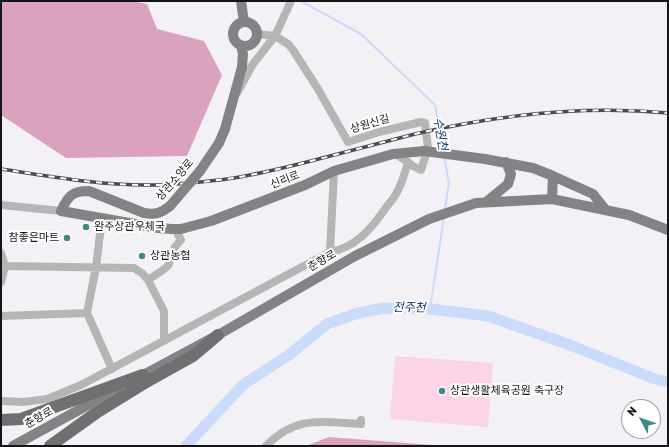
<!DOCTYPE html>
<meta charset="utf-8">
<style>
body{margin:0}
#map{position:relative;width:669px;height:447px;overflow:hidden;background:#f3f1f5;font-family:Rubik,sans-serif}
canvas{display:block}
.frame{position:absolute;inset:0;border:2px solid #151416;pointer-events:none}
.north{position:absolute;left:621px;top:399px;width:40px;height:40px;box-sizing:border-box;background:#fff;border:1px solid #a1a1a2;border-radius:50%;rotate:311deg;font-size:11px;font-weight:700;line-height:16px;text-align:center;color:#151416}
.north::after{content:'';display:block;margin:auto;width:14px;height:18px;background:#408886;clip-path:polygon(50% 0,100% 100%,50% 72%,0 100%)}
</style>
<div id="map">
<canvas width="669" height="447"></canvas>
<div class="frame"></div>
<div class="north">N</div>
</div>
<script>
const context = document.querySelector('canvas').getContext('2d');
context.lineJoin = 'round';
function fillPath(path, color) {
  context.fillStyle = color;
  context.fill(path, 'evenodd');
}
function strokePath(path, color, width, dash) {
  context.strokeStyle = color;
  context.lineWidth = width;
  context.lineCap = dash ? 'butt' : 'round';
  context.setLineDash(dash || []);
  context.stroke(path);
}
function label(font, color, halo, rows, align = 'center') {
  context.font = font + ' Rubik,"Noto Sans KR",sans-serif';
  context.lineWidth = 4;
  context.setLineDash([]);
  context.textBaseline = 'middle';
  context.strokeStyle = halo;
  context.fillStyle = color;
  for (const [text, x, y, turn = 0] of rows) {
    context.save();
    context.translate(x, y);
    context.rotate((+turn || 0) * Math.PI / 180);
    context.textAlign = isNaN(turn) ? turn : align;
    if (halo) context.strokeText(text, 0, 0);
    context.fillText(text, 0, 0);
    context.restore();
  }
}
fillPath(new Path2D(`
 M395,356l98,7 -5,64 -98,-8z`), '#fbd4e7');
fillPath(new Path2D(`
 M1,1h130l16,3 10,25 47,12 18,34 -35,81 -121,2 -65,-43z
 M329,437l116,9h-139z`), '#daa2be');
strokePath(new Path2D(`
 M301,1l60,33 74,71 8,45
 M444,156l5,27 -4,26
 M430,309l14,-92`), '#cadcfa', 2);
strokePath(new Path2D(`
 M186,446l58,-62 45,-29 38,-31 31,-11 26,-5 46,1 58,7 82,29 85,34 13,3`), '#cadcfa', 11);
strokePath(new Path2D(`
 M256,34l19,2 16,-35
 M237,93l16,-29 22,-28 13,8 5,6 25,39 30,53 31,-10 42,-10 4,1 3,25 -7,22 -8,-4 -17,-12
 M1,205l60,6
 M102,218l-6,49 -9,46 25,56
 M330,252c25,-4 41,-23 55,-43 3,-5 8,-9 11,-15 6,-10 9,-21 12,-32
 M1,253l4,13 -4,16
 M1,267l4,-1 129,2 9,6 5,6 16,31v30
 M148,280l15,-10 5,-4 7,-19 6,-7 -6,-11
 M1,316l86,-3
 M1,401l22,1 24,-3 34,-14 249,-133 4,-81
 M266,446c30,-31 56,-24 95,-22v-4`), '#b6b5b6', 8);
strokePath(new Path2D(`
 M241,1l3,21
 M233 34a12 12 0 1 1 24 0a12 12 0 1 1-24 0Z
 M485,159l48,9 20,8 -1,23
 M200,171l19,-28 6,-14 17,-62 1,-13 -2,-9
 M553,176l40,18 12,15
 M486,202l22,-18 3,-10 -5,-12
 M170,206c-9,7 -14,9 -26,7l-55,-22c-17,0 -21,5 -28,20l97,17 14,1h9l30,-8 94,-36 29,-14 59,-17 31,-3
 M136,379l82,-44 137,-79 74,-37 47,-16 76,-4 77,16 39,15
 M13,446l106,-58`), '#848284', 10);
strokePath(new Path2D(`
 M1,420l20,-1 122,-44
 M50,446l46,-33 52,-32 45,-25 25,-21`), '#726f72', 12);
const rail = new Path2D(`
 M1,169c48,7 96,16 145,16 29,0 59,-3 88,-7 24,-4 49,-10 73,-16 36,-9 72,-19 108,-28 82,-19 169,-29 253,-21`);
strokePath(rail, '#4c4b4d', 3.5);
strokePath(rail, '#fff', 2, [6]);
strokePath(new Path2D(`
 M424,151l61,8
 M170,206l30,-35`), '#848284', 10);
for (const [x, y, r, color] of [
 [86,227,4,"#408886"],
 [67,238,4,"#408886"],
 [142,256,4,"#408886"],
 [442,391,4,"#408886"]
]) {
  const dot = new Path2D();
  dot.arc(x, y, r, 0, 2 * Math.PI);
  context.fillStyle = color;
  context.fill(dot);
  strokePath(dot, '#fff', 1.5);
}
label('11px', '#151416', '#fff', [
 ["상원신길",370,124,-16],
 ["상관소양로",175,180,-49],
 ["신리로",285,180,-21],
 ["춘향로",322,261,-30],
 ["춘향로",39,418,-29]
]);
label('11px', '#151416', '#fff', [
 ["완주상관우체국",94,227],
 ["참좋은마트",59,238,"right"],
 ["상관농협",150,256],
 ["상관생활체육공원 축구장",450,391]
], 'left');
label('italic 12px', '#0e3269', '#fff', [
 ["수원천",440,134,80],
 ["전주천",409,308,1]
]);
</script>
